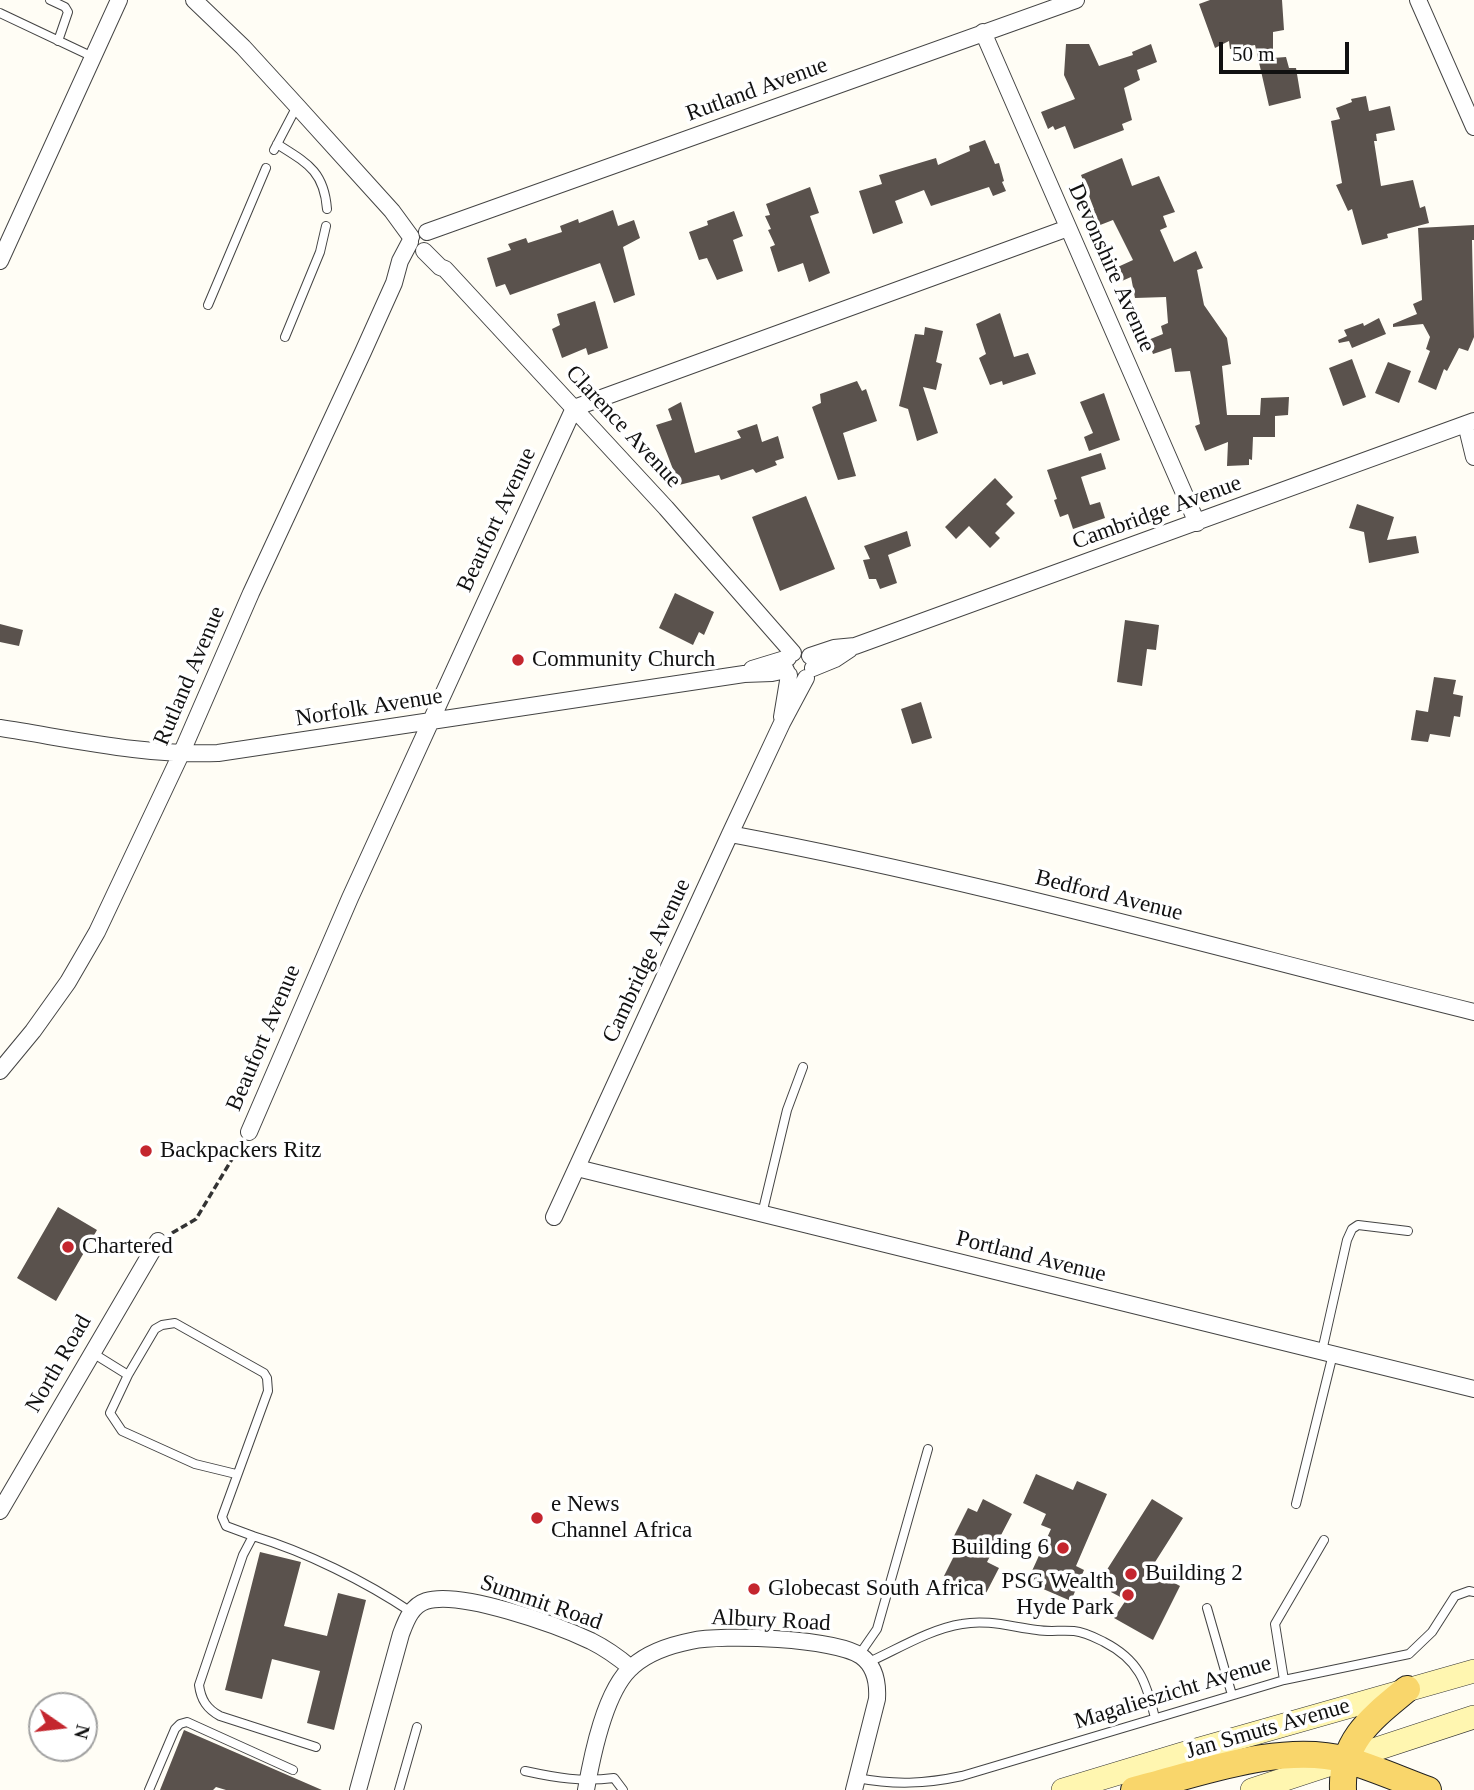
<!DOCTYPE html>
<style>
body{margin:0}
#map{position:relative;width:1474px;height:1790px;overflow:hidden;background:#fffdf5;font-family:Georgia,serif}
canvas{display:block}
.north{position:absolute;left:28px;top:1692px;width:70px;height:70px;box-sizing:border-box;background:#fff;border:2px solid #a0a0a0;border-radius:50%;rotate:104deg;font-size:19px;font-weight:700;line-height:28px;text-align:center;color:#111}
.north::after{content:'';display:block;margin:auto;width:24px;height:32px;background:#c4262e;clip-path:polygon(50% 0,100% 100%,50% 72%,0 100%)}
.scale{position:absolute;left:1219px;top:42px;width:130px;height:32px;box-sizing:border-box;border:4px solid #111;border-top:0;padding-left:9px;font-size:21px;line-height:24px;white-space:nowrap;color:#111;-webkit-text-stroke:5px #fff;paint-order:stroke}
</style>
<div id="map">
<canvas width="1474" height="1790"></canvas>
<div class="north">N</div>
<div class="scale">50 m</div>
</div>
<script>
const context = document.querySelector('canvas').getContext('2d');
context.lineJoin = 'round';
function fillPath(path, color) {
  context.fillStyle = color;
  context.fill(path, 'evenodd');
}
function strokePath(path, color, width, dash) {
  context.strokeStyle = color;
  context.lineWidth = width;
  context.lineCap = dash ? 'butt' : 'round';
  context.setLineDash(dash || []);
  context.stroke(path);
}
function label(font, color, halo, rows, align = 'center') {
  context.font = font + ' Georgia,serif';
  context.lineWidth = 7;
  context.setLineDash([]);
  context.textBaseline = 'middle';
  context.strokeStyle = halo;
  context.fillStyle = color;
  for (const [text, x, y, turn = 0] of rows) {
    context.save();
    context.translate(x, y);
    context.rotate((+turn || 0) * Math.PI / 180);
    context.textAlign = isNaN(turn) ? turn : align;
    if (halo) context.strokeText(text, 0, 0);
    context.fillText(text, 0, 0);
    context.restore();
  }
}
fillPath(new Path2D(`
 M1210,0h72l2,30 -11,2v26l13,-1 3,11h7l5,30 -32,8 -14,-61 -25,4 -1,-8 -14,7 -16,-44z
 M1066,44h23l10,22 34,-11 -1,-3 19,-8 6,18 -20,8 3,10 -16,8 8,32 -10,4 2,6 -50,19 -9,-23 -10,4 -2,-4 -5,3 -7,-17 34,-13 -11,-24z
 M1366,96l3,15 21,-5 5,24 -19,4 1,7h-3l7,45 32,-6 7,28 5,-2 4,17 -42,11 1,4 -26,7 -10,-36 -4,2 -12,-26 6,-2 -11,-62 9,-2 -4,-11 16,-6 -1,-3z
 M985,140l10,24 4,-1 5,18 -2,1 4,9 -13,5 -4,-9 -58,19 -7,-16 -29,11 8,22 -30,11 -14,-43 23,-7 -3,-9 57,-17 2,7 32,-14 -1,-5z
 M1122,158l10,28 27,-10 16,36 -12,4 4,11 -7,3 14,32 22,-11 7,17 -6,2 7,35 23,33 4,26 -9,2 5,49h33l1,-17 28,-1 -1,18 -13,1v21h-22l-1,23 -3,-1v6l-22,1 1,-24 -23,9 -10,-25 5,-2 -10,-53 -15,1 -4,-24 -18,6 -5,-14 15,-6 -2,-8 7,-3 -2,-26 -31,1 -4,-21 -16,7 -6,-13 24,-11 -20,-40 -18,7 -7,-15 6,-3 -13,-34z
 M810,187l9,26 -9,3 20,57 -21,9 -6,-19 -25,9 -8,-25 5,-2 -7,-15 3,-1 -6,-13 5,-1 -4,-11z
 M613,210l5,16 16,-6 6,18 -17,9 12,48 -21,8 -14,-40 -90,32 -5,-11 -9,3 -9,-29 24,-8 -3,-6 18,-6 2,5 34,-11 -2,-6 18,-7 1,4z
 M734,211l9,25 -10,4 10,31 -26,9 -10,-22 -8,2 -10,-28 19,-7 -1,-4z
 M1474,225v15h-2l2,97 -6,14 -9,-3 -12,23 -3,-2 -8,21 -18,-8 12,-31 -4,-2 4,-12 -7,-13 -30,3v-3l24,-10 -4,-10 9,-4 -4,-72z
 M595,301l13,47 -20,7 -2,-7 -24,10 -10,-29 8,-4 -3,-11z
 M1000,313l14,44 14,-4 8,21 -33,11 -1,-4 -12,4 -11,-27 7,-4 -10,-30z
 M1379,318l7,16 -34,14 -3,-7 -10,2 -1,-3 9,-4 -3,-6 19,-7 1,3z
 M925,327l18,4 -7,31 6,2 -6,26 -13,-3 15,46 -21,8 -9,-32 -9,-3 16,-72 9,1z
 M1352,359l14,38 -23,9 -14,-38z
 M1388,362l23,9 -12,32 -24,-10z
 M857,381l5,10 4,-2 11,32 -34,12 13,43 -18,4 -26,-73 9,-4 -1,-9z
 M1104,393l16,47 -31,11 -5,-14 9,-4 -13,-31z
 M681,402l14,51 46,-15 -4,-7 20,-7 5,18 16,-6 6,22 -9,3 2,4 -21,8 -3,-4 -32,11 -2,-5 -40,10 -23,-60 16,-5 -4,-11z
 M1101,453l5,16 -25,8 9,28 10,-3 5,16 -32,11 -5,-15 -8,3 -6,-17 3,-1 -10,-29z
 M995,478l18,19 -7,7 9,9 -20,20 5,5 -10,10 -21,-22 -13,13 -11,-12z
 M806,496l29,73 -55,22 -28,-74z
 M1357,504l37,13 -7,23 29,-4 3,17 -50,10 -5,-31 -15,-4z
 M907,531l4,15 -23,9 9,28 -17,6 -4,-10h-7l-6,-19 7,-1 -6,-13z
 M675,593l39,19 -10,23 -5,-3 -6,13 -34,-17z
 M1125,620l34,5 -3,25 -9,-1 -5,37 -25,-4z
 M0,624l23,6 -4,16 -19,-4z
 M1434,677l22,3 -3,14 10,2 -3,21 -6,-1 -4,21 -20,-3 -2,8 -17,-2 5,-30 12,2z
 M921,702l11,36 -20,6 -11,-35z
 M58,1207l39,23 -41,71 -39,-23z
 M1036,1474l37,16 4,-9 30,13 -31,72 8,4 -13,31 -44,-19 24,-53 -10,-4 5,-11 -23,-11z
 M983,1499l29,15 -25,48 12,6 -15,29 -40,-21 17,-34 -8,-4 15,-30 9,4z
 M1152,1499l31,19 -33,52 30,16 -27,54 -39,-22 12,-18 -15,-8 3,-5 -13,-8z
 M260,1552l41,10 -17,64 43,10 11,-43 28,7 -32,130 -27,-7 13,-52 -48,-12 -10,40 -37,-9z
 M184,1730l138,60h-96l-10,-3 -3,3h-53z`), '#5a524d');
const service = new Path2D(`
 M50,0l15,7 3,5 -10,29
 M0,13l93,44
 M277,144c30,19 47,27 50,65
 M274,150l23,-44
 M208,305l58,-137
 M285,337l35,-85 6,-26
 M762,1214l25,-104 16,-43
 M1322,1351l25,-111 5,-11 6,-4 50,6
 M91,1352l37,23 27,-46 7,-4 13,-2 89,50 3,5 1,13 -46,126 4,9 27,10
 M128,1375l-18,38 12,18 73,33 41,10
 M1296,1504l37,-150
 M1207,1608l25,87
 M859,1655l18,-26 51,-180
 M869,1662c29,-13 61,-33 93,-38 25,-5 50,3 75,6 12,2 24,0 37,1 11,1 20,6 30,11 35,18 42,39 51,76
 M1284,1680l-9,-56 49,-84
 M316,1747l-96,-31c-13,-7 -19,-16 -21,-31l44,-130 10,-19c53,16 112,45 158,76
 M525,1771c32,7 56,11 89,7l9,12
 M857,1778c37,7 68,6 105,-2l322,-96 125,-26 23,-22 23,-36 14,-5 5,1
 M149,1790l26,-61 5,-5 7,-2 106,48
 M399,1790l18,-63`);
const minor = new Path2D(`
 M194,0l49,47 54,59 95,105 19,26
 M1418,0l56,127
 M983,32l214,491
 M427,232l649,-232
 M424,251l16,16 5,2 221,239 127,145
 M0,261l119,-261
 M1466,424l8,33
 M810,656l24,-8 21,-2 619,-225
 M813,668l22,-9 15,-10
 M752,669l36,-11
 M782,717l7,-42
 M0,728c72,11 145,28 218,25l526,-79 28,-1 14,-3
 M730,834c251,47 497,117 744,178
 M0,1071l33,-40 35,-49 29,-50 84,-178 70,-161 112,-241 31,-69 6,-22 10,-19
 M249,1132l101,-234 224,-490 494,-180
 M577,1168l897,221
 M554,1217l176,-383 52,-111 24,-45
 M0,1511l158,-270
 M358,1790l43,-156c5,-13 10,-28 25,-33 34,-11 131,24 165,40 14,7 27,16 40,27
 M586,1790c6,-34 19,-101 47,-124 16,-14 38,-21 58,-25 32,-7 144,-3 170,15 14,10 17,27 16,43l-23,91`);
const secondary = new Path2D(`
 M1063,1790l119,-36 292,-83
 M1252,1790l222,-73`);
const primary = new Path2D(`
 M1134,1790c65,-16 146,-48 213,-30 27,8 54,20 81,30
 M1343,1790c-2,-50 29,-72 64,-101`);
strokePath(service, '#444', 10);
strokePath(minor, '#444', 18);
strokePath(secondary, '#333', 24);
strokePath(primary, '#222', 28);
strokePath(new Path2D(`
 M172,1233l24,-14 45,-75`), '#333', 3.5, [7, 3.5]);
strokePath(service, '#fff', 8);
strokePath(minor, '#fff', 16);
strokePath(secondary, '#fff6b0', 23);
strokePath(primary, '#f9d66b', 26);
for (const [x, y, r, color] of [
 [518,660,7,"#c4262e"],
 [146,1151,7,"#c4262e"],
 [68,1247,7,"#c4262e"],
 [537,1518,7,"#c4262e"],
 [1063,1548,7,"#c4262e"],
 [1131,1574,7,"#c4262e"],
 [754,1589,7,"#c4262e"],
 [1128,1595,7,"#c4262e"]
]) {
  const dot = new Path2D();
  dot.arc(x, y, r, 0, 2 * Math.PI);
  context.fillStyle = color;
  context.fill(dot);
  strokePath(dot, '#fff', 2.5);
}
label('23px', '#111', '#fff', [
 ["Rutland Avenue",757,90,-20],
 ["Devonshire Avenue",1111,268,66],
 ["Clarence Avenue",623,427,47],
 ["Cambridge Avenue",1157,513,-20],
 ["Beaufort Avenue",497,520,-65],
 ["Rutland Avenue",190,676,-67],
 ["Norfolk Avenue",369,708,-9],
 ["Bedford Avenue",1109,896,14],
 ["Cambridge Avenue",647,961,-65],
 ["Beaufort Avenue",264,1038,-67],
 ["Portland Avenue",1031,1257,14],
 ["North Road",59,1364,-60],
 ["Summit Road",541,1603,19],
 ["Albury Road",771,1621,3],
 ["Magalieszicht Avenue",1173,1693,-17],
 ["Jan Smuts Avenue",1268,1729,-16]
]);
label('23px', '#111', '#fff', [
 ["Community Church",532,660],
 ["Backpackers Ritz",160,1151],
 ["Chartered",82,1247],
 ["e News",551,1505],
 ["Channel Africa",551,1531],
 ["Building 6",1049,1548,"right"],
 ["Building 2",1145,1574],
 ["PSG Wealth",1114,1582,"right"],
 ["Hyde Park",1114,1608,"right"],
 ["Globecast South Africa",768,1589]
], 'left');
</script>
